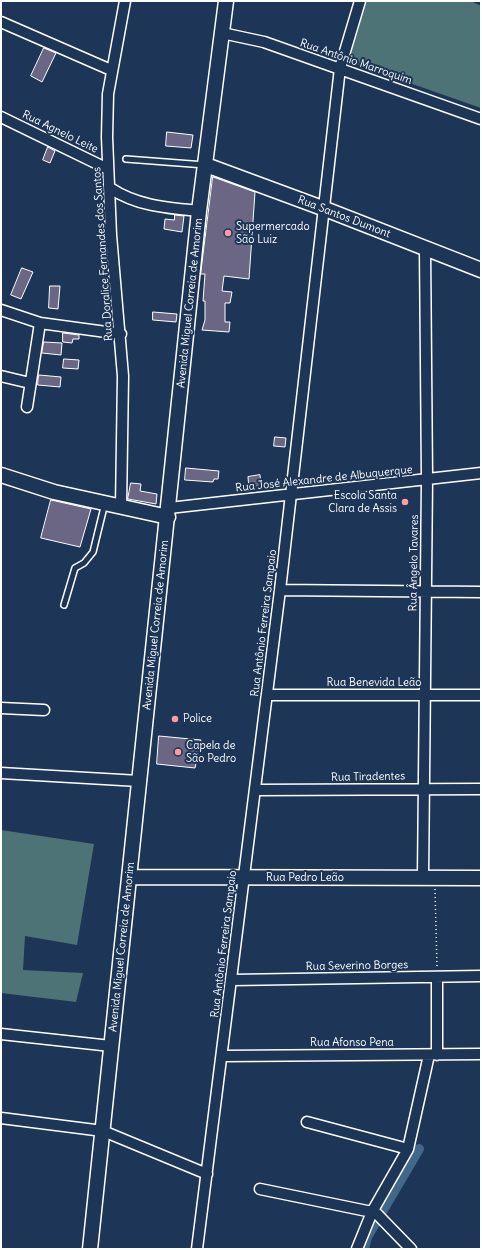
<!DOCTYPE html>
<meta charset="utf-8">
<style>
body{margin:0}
#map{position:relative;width:482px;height:1250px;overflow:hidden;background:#1d3557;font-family:Delius,sans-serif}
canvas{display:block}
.frame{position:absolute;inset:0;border:2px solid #fff;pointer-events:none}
</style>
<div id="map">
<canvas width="482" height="1250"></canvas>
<div class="frame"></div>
</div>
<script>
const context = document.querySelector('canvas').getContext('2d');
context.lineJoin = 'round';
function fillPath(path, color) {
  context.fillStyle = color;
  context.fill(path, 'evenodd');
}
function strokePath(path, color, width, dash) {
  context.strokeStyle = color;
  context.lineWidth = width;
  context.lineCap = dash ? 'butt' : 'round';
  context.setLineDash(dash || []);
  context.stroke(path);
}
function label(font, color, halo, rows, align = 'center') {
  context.font = font + ' Delius,sans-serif';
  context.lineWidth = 4;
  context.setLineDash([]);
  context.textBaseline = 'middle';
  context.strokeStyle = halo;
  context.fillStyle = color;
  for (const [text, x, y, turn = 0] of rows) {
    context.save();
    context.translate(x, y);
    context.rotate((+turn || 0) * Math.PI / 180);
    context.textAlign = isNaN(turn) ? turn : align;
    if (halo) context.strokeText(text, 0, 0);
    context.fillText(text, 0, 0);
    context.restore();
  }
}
fillPath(new Path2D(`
 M365,1h106l10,5v102l-137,-48z
 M1,830l93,14 -17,101 -52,-9 -2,34 60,3 -7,29 -75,-9z`), '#4e7376');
strokePath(new Path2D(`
 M364,1249l3,-12 52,-88`), '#416889', 10);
const building = new Path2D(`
 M44,48l12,5 -14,29 -11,-6z
 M167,132l26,3 -2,13 -25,-2z
 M48,147l7,4 -5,12 -7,-3z
 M213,177l42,15 -6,87 -25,-3 -2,15 10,1 -2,11h-5v19h5l-1,10 -27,-2 3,-10v-19h-2l2,-27h-4z
 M175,215l9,1 -2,16 -18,-3 1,-10 9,1z
 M22,268l11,4 -12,27 -10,-4z
 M50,286h10l-2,23 -9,-1z
 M153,312l24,2 -1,8 -23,-2z
 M63,333l16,2v4h-6l-1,4 -9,-1z
 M44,342l18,1 -1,12 -19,-2z
 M64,359l15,1 -1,9 -15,-1z
 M39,375l22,2 -1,10 -22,-2z
 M275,437l11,1 -1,9 -11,-1z
 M186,468l33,3 -1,8h-4l-1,3 -28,-2z
 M260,475l1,12 -12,2 -1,-12z
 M131,483l10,1 -1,7 17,3 -1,10 -28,-5z
 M51,500l40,9 -11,38 -39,-9z
 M159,736l42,4 -6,28 -38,-4z`);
fillPath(building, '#6a6683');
strokePath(building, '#fff', 1);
const lane = new Path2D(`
 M126,159l79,6
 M64,605l11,-37 9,-5 9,-11 12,-49`);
const street = new Path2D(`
 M1,22l110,48
 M222,33l42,9 217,77
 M1,117l107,52
 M110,188c27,18 57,20 89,23
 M1,310l39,13 81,11
 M1,376l29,7
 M27,407l13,-84
 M121,507l2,-131 -12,-141 -4,-98 1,-43 17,-93
 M169,508l312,-35
 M280,590l201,2
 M267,695h214
 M1,708l43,2
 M1,773l138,8
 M255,790l226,-1
 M423,877l4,-398 -2,-231
 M232,980l249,-4
 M1,1034l110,12
 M437,1055v-78
 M223,1056l258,-2
 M1,1118l102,13 104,43
 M307,1122l101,27
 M260,1189l112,23 5,2 34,35
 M197,1249l83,-659 60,-522 20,-67
 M357,1249l15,-37 36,-63 21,-94`);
const secondary = new Path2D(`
 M206,165l119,44 156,61
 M1,475l53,17 114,25
 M129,877l352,1
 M90,1249l109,-1038 27,-210`);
strokePath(lane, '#fff', 8);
strokePath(street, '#fff', 13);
strokePath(secondary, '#fff', 17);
strokePath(new Path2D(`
 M435,889l2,78`), '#fff', 1.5, [1, 3]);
strokePath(lane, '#1d3557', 5);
strokePath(street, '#1d3557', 10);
strokePath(secondary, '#1d3557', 14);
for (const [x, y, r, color] of [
 [228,233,4,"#ff9aa2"],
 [405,502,4,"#ff9aa2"],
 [175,719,4,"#ff9aa2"],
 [178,752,4,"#ff9aa2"]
]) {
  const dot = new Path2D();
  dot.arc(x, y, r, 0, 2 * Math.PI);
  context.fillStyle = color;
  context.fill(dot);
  strokePath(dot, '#1d3557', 1.5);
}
label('11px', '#fff', '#1d3557', [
 ["Rua Antônio Marroquim",356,62,19],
 ["Rua Agnelo Leite",60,132,26],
 ["Rua Santos Dumont",344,217,21],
 ["Rua Doralice Fernandes dos Santos",103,254,-94],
 ["Avenida Miguel Correia de Amorim",190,303,-84],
 ["Rua José Alexandre de Albuquerque",324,479,-6],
 ["Rua Ângelo Tavares",414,563,-89],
 ["Rua Antônio Ferreira Sampaio",264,623,-83],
 ["Avenida Miguel Correia de Amorim",156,625,-84],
 ["Rua Benevida Leão",374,683],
 ["Rua Tiradentes",368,777,-1],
 ["Rua Pedro Leão",305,878],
 ["Rua Antônio Ferreira Sampaio",224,944,-83],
 ["Avenida Miguel Correia de Amorim",122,947,-84],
 ["Rua Severino Borges",357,966,-1],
 ["Rua Afonso Pena",352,1043]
]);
label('11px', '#fff', '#1d3557', [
 ["Supermercado",236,227],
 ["São Luiz",236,240],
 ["Escola Santa",397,496,"right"],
 ["Clara de Assis",397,509,"right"],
 ["Police",183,719],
 ["Capela de",186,746],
 ["São Pedro",186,759]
], 'left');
</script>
